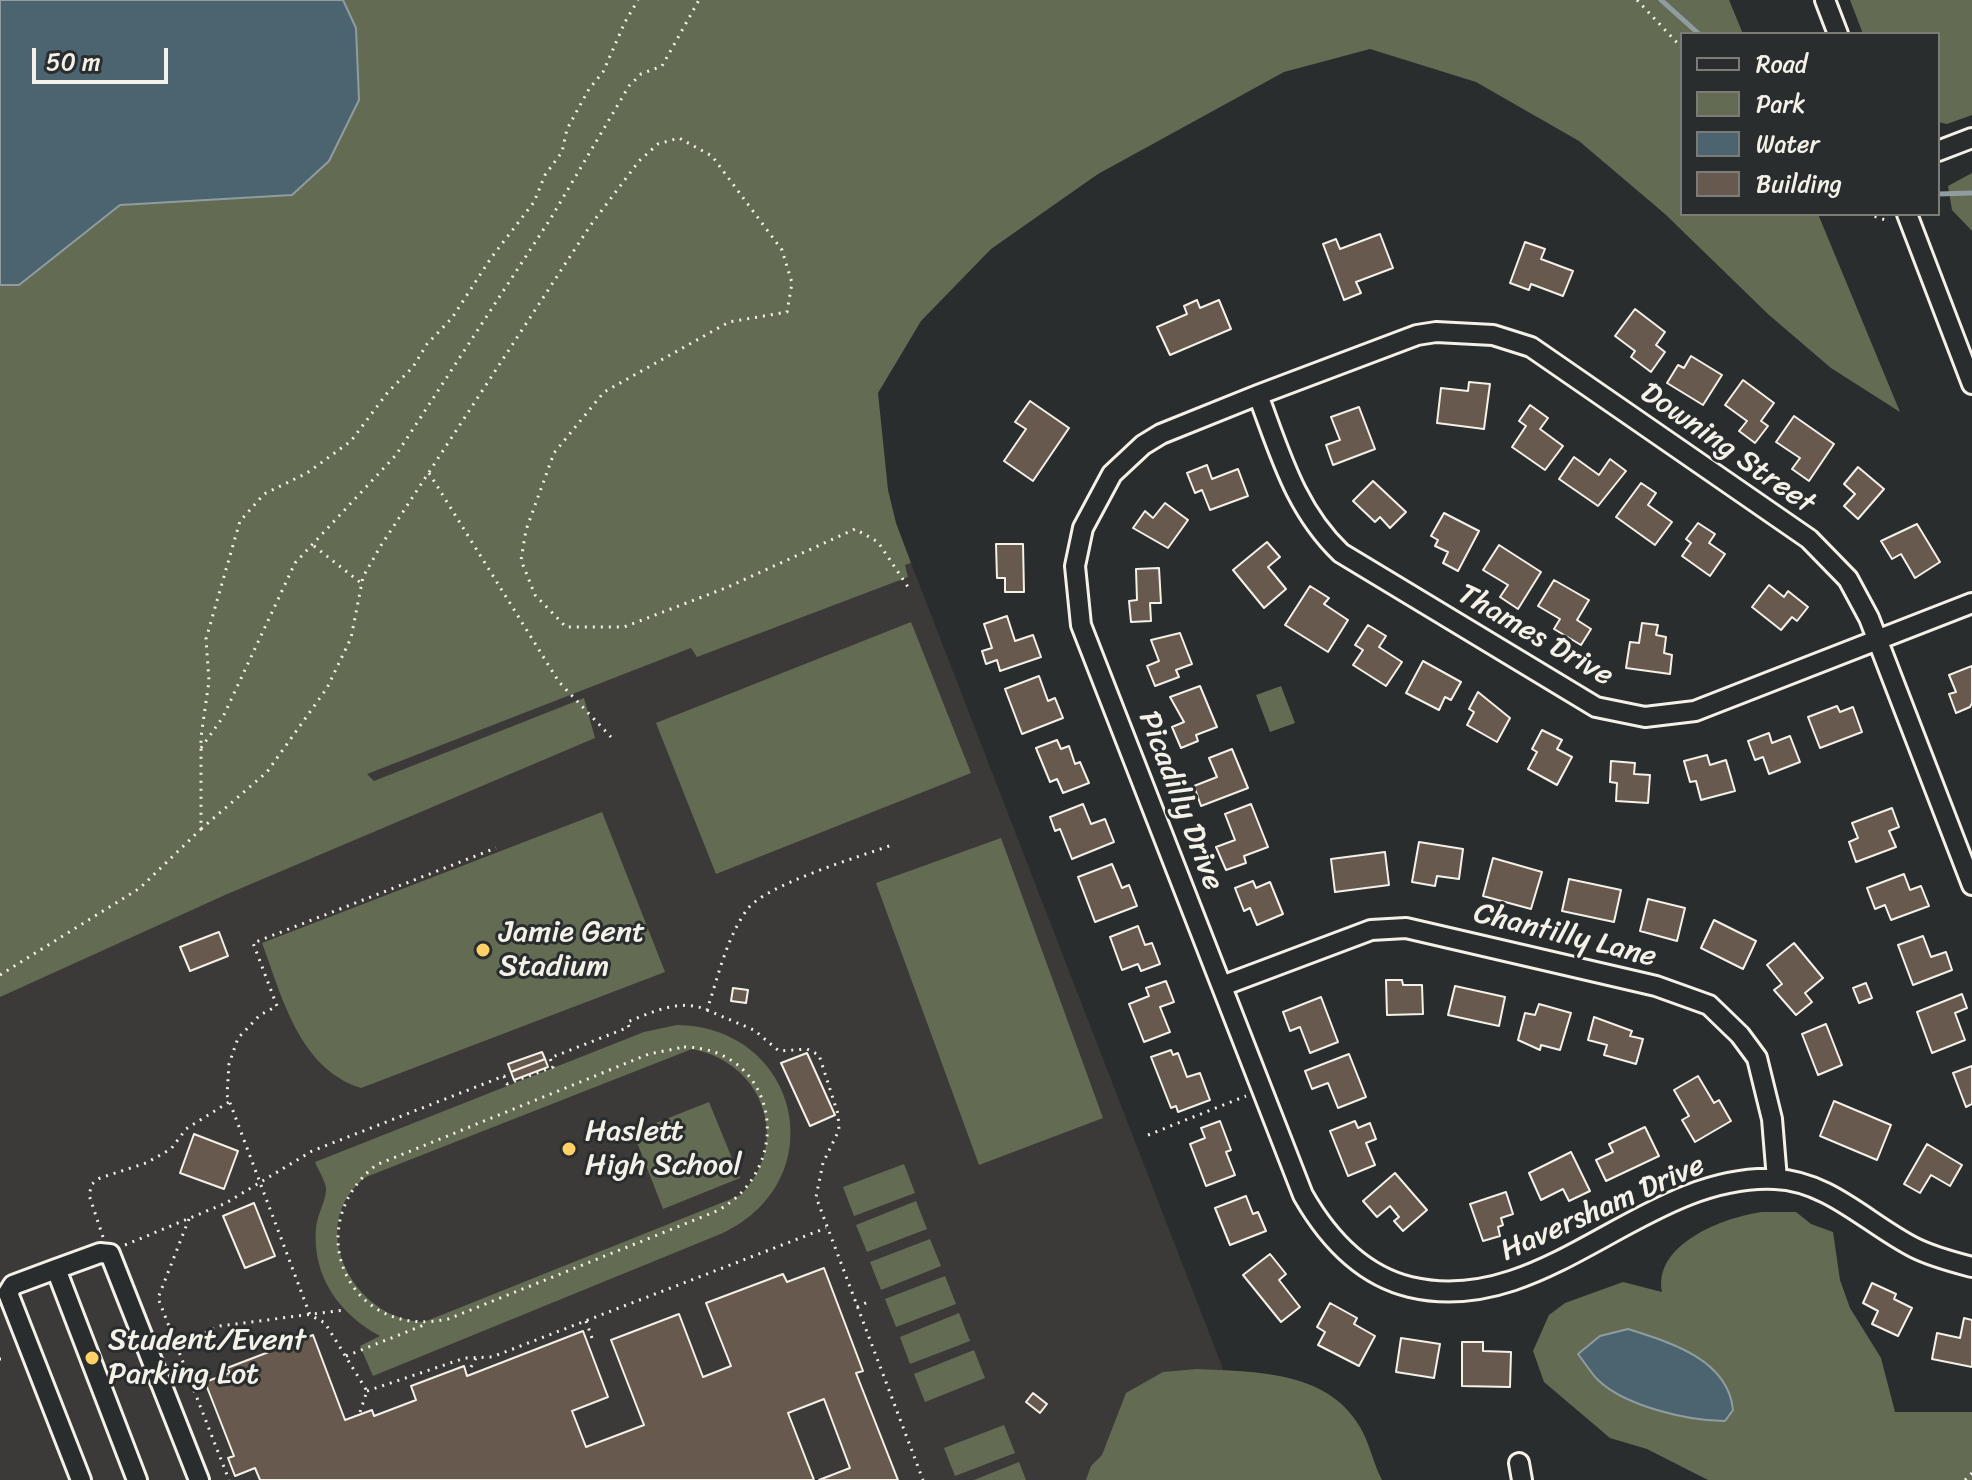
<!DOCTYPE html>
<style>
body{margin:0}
#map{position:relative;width:1972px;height:1480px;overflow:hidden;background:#2a2d2e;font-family:Sriracha,sans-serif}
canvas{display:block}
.legend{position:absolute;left:1680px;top:32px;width:260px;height:184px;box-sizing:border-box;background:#2a2d2e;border:2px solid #7b7b78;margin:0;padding:10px 14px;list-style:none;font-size:24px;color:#f4f1e8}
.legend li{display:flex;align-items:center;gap:16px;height:40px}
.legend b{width:40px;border:2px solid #7b7b78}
.scale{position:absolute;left:32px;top:48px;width:136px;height:36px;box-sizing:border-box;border:4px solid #f4f1e8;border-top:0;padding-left:10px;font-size:24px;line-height:28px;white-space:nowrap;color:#f4f1e8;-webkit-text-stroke:6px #2a2d2e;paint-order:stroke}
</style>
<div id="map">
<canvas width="1972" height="1480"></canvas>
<ul class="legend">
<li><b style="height:10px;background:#2a2d2e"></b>Road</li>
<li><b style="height:22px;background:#636c53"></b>Park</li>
<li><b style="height:22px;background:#4b6470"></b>Water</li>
<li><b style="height:22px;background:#67594e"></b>Building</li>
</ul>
<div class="scale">50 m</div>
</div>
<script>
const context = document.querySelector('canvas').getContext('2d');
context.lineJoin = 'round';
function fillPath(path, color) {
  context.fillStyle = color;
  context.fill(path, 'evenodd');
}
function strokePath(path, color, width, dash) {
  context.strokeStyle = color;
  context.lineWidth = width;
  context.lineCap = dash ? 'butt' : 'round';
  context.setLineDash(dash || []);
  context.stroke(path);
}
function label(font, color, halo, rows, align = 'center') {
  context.font = font + ' Sriracha,sans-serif';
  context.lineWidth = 6;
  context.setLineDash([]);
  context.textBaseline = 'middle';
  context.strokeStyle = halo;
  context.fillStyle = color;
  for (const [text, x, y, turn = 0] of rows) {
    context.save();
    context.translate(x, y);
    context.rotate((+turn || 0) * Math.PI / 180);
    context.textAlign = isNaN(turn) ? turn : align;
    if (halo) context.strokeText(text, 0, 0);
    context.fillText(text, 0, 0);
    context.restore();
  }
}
fillPath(new Path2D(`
 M911,563l355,917h-1266v-565z`), '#3c3a38');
fillPath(new Path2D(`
 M0,0h1729l14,34h-61v180h136l82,198 -69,-44 -62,-53 -104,-101 -86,-73 -103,-59 -106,-33 -86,23 -186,102 -107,75 -70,72 -43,72 10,97 8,33 15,40 -6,2 3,12 -211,80 -6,-9 -324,126 7,7 210,-83 11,40 -370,157 -225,102z
 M1850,0h122v115l-25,9 -9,-2v-88h-75z
 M1972,173v58l-20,-21 -4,-24z
 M911,622l60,151 -255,101 -60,-151z
 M1281,686l14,37 -25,9 -14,-37z
 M602,812l63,160 -304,116c-62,-20 -78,-89 -99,-145z
 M1001,838l102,280 -124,47 -103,-282z
 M677,1025c123,2 158,155 46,208l-350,143 -13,-30 20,-10c-41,-22 -68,-60 -64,-108 1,-13 9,-25 10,-37 1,-8 -8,-21 -11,-29l329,-130zM692,1049c70,13 101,92 49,146l-317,127c-71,-2 -121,-98 -58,-145z
 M709,1102l31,76 -77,31 -30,-77z
 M904,1164l11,29 -61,23 -11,-29z
 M916,1201l11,28 -60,23 -11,-27z
 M1762,1212h34l15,12 22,8 7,48 10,28 31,50 14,54h77v68h-264l-61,-31 -37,-11 -66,-56 -11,-31 16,-36 16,-12 58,-21 39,10c-9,-48 62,-75 100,-80z
 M930,1239l11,27 -60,24 -11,-28z
 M945,1276l11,28 -60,23 -11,-28z
 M959,1313l11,28 -60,23 -10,-27z
 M974,1350l11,28 -60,24 -11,-28z
 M1197,1369c58,3 130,1 163,58 10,17 13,36 22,53h-296l5,-14 11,-11 24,-62 37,-21z
 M1004,1425l11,28 -60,23 -11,-28z
 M1019,1462l7,18h-52z`), '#636c53');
const water = new Path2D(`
 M0,0h343l13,28 3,72 -30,61 -37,34 -172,10 -101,80h-19z
 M1628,1329c41,13 100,30 105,81l-8,11c-37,0 -100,-15 -127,-41 -7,-7 -13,-17 -20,-26l22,-18z`);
fillPath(water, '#4b6470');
strokePath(water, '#8f9ca0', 2);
strokePath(new Path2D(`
 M1661,0l38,34
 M1938,194l34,-1`), '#8f9ca0', 5);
const building = new Path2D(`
 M1380,234l13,34 -37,14 5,11 -17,7 -21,-56 13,-5 4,10z
 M1525,242l20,7 -4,10 32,12 -10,25 -32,-12 -2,6 -19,-7z
 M1197,300l3,8 19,-8 12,29 -61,26 -13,-28 30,-13 -3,-8z
 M1635,309l30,23 -9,13 9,7 -14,20 -20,-15 4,-6 -20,-15z
 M1691,356l31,19 -19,30 -36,-22 11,-18 6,3z
 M1743,380l31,23 -13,18 7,5 -13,17 -16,-12 8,-10 -22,-16z
 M1469,382l21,2 -6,45 -47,-6 4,-35 27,3z
 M1030,401l39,27 -36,53 -29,-20 22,-32 -11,-7z
 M1530,405l18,13 -8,11 23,17 -18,24 -33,-23 14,-21 -7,-5z
 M1359,407l16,42 -42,16 -7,-20 14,-5 -9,-23z
 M1794,416l40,28 -25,37 -17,-12 8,-11 -24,-16z
 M1574,457l25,18 11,-16 16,12 -28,35 -39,-27z
 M1207,465l5,14 26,-10 10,27 -38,14 -8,-20 -7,3 -8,-20z
 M1858,467l26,22 -26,30 -14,-13 11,-12 -11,-10z
 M1373,481l33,31 -16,16 -10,-11 -5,5 -22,-21z
 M1641,483l15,10 -8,12 24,17 -17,23 -39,-28z
 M1165,503l23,17 -20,28 -35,-20 12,-17 8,7z
 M1444,513l35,18 -21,40 -15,-8 5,-11 -13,-6 3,-6 -7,-4z
 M1698,523l17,11 -6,9 16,11 -15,22 -28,-20 9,-13 -5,-4z
 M1917,524l23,38 -25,16 -14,-24 -9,5 -11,-18z
 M1267,542l13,15 -12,10 18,22 -22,19 -31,-38z
 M996,544h27l1,48h-19v-14h-8z
 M1499,545l42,27 -23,37 -18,-12 8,-12 -25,-15z
 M1159,568l2,35h-11l1,18 -20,1 -2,-21 8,-1 -1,-31z
 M1554,580l35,20 -12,20 14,9 -10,16 -27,-16 6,-10 -22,-13z
 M1769,585l15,12 4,-6 20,16 -11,14 -5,-4 -11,13 -29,-23z
 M1310,586l19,12 -5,6 24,16 -20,32 -43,-27z
 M1007,616l8,25 18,-6 8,22 -41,14 -3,-11 -11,4 -4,-13 10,-3 -8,-24z
 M1642,623l16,2 -2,10 10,2 -2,16 8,2 -2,19 -44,-6 4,-26 9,1z
 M1368,625l18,11 -7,11 23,15 -16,24 -33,-21 10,-15 -8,-5z
 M1180,633l12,31 -16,6 3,7 -24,9 -8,-20 12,-5 -8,-21z
 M1423,661l38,21 -10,18 -6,-3 -6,13 -33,-17z
 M1972,666v37l-2,4 -14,6 -7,-19 7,-2 -7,-17z
 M1039,676l9,25 7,-3 8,20 -41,16 -17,-45z
 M1200,686l17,41 -21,8 2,6 -17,7 -9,-21 12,-5 -14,-25z
 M1478,692l32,26 -13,24 -30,-17 7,-13 -5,-3z
 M1837,706l3,6 13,-5 9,25 -42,16 -12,-31z
 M1542,730l20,10 -5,9 15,8 -15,28 -29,-16 9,-17 -5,-3z
 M1769,733l3,10 18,-7 10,26 -31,12 -6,-17 -8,3 -7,-19z
 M1057,740l4,9 8,-3 6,18 5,-2 9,21 -26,10 -6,-14 -7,3 -14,-34z
 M1232,749l16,39 -47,18 -7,-20 23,-9 -8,-19z
 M1707,755l3,10 16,-5 9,31 -34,9 -5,-19 -6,1 -6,-21z
 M1611,761l24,2 -1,11 16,1 -2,28 -32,-2 1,-18 -7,-1z
 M1083,804l8,20 14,-5 9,23 -42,17 -12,-30 -5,2 -5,-14z
 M1251,804l17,43 -24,9 2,7 -20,7 -10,-23 19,-7 -10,-26z
 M1892,808l7,19 -10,4 7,16 -40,15 -7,-20 9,-4 -6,-15z
 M1419,842l44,7 -4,30 -22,-3 -2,10 -23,-4z
 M1385,852l4,33 -54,7 -4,-33z
 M1493,858l49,14 -11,37 -48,-13z
 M1112,864l10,24 7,-3 8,21 -42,16 -17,-45z
 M1904,874l6,16 11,-4 8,20 -38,14 -6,-15 -10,4 -8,-21z
 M1569,879l52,11 -7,32 -52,-11z
 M1253,881l3,7 14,-6 13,32 -26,11 -7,-17 -6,3 -9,-23z
 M1648,899l37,9 -8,33 -37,-10z
 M1714,920l42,21 -13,28 -42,-21z
 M1138,926l7,19 7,-2 8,21 -19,7 -3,-7 -16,6 -12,-33z
 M219,932l9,24 -38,15 -10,-24z
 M1923,936l8,21 15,-5 6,18 -39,15 -15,-40z
 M1794,943l29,35 -18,15 7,9 -16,13 -22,-25 8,-6 -15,-19z
 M1386,980h16l1,5h19l1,29 -36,1z
 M1166,981l8,21 -14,5 10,25 -26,10 -15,-38 20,-8 -3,-8z
 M1866,983l6,15 -13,5 -6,-15z
 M1455,986l50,11 -6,29 -51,-11z
 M733,988l15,2 -2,13 -15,-2z
 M1962,994l5,14 -12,5 10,27 -33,13 -15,-41z
 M1321,997l17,45 -28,11 -10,-26 -10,4 -7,-19z
 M1539,1004l32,9 -11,37 -19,-5 -1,5 -22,-10 7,-27 10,2z
 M1594,1017l38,14 -2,5 13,3 -7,25 -32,-9 3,-10 -19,-5z
 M1826,1024l16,41 -24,10 -16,-41z
 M1171,1050l2,5 5,-2 9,24 13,-4 10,27 -32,12 -2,-6 -5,2 -20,-51z
 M542,1052l3,7 -34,13 -3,-8z
 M807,1053l28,62 -25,11 -29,-63z
 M1349,1054l17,43 -28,11 -10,-25 -16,6 -7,-18z
 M545,1059l3,8 -34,13 -3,-8z
 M1972,1066v38l-6,3 -13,-34z
 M1698,1076l16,27 5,-3 12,21 -36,21 -13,-22 7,-4 -15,-26z
 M1834,1101l57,24 -14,35 -57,-24z
 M1220,1121l11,29 -5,2 9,23 -29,11 -16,-42 15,-6 -4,-10z
 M1355,1121l3,7 12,-5 6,16 -10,4 9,22 -27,11 -18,-45z
 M1645,1127l14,29 -53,25 -10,-21 17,-8 -4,-8z
 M194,1134l44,17 -14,38 -44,-16z
 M1927,1144l35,21 -12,21 -19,-11 -11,18 -16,-9z
 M1571,1152l19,39 -21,10 -6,-12 -22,11 -12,-27z
 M1395,1173l32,37 -24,21 -9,-10 5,-4 -9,-11 -13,11 -14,-16z
 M1506,1192l7,22 -12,4 2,7 -5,2 2,9 -17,5 -13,-37z
 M1246,1196l7,18 5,-2 8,19 -36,14 -15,-37z
 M254,1203l21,53 -30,12 -22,-52z
 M1270,1254l16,20 -7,6 21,27 -19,15 -38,-47z
 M824,1268l39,103 -7,2 42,107h-79l31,-12 -26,-69 -36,14 26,67h-554l-5,-12 -20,8 -7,-18 6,-2 -29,-74 25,-9 -3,-5 86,-33 32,85 27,-10 2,6 42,-16 -5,-14 53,-20 3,10 116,-45 25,66 -36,14 14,36 58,-22 -33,-85 68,-26 24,63 28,-11 -25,-63 77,-29 4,8z
 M1872,1283l24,11 -2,5 18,9 -14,28 -26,-12 6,-13 -15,-8z
 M1330,1303l27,15 -3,6 21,12 -16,30 -41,-21 7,-13 -8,-5z
 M1964,1318l8,2v47l-40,-8 5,-26 23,5z
 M1401,1338l39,6 -6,34 -38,-6z
 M1462,1342h21v9l28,1 -1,35 -48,-1z
 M1033,1393l14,11 -7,9 -14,-11z`);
fillPath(building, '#67594e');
strokePath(building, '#f4f1e8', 2);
const minor = new Path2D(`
 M1825,0l13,34
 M1938,151l34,-13
 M1907,214l65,170
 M1258,395c22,58 37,114 83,158l255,154 49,10 50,-6 277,-108
 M1972,885l-103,-267 -21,-39 -39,-40 -278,-192 -38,-12 -57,-3 -19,3 -159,60 -97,39 -18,11 -31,29 -29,54 -8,38 6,59 222,570c24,42 58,80 107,92 135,32 233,-114 365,-108 54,2 94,46 140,69 18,9 38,14 57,19
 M1222,986l149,-56 35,-2 250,58 53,19 31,30 17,23 15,61 5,60
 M56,1269l44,-16 10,1 89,226
 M1519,1463l3,17
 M81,1480l-73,-187 5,-8 43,-16 81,211`);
strokePath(minor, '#f4f1e8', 24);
strokePath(new Path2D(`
 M1637,0l45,48
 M1867,214l22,7
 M429,473l130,209 52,55
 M314,546l47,37
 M201,748l22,-31 72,-154 101,-108 155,-237 78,-132 12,-12 21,-8 37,-66
 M201,829l66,-57 60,-84 24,-50 12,-61 17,-30 210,-321 49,-65 19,-17 21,-6 33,18 70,94 10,33 -5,29 -58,10 -125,70 -50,61 -28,77 -5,30 14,35 31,32h58l104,-40 127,-58 23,13 30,45
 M0,975l140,-87 61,-59v-92l8,-56 -3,-42 34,-118 24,-27 43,-21 44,-32 37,-49 25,-25 14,-23 25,-26 39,-60 43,-56 11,-27 17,-23 5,-23 22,-40 14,-17 22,-50 13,-22
 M707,1010l47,20 25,21 28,-2 12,6 19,59 1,16 -16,33 -7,34 107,283
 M684,1047c93,1 114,119 33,164l-269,108c-99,22 -150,-92 -72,-154l273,-111z
 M1148,1135l98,-39
 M189,1219l-31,79 71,182
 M103,1237l-14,-42 3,-11 8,-6 46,-15 25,-14 15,-20 43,-27
 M125,1245l101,-42 86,-52 192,-75 3,8 46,-17 -3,-9 79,-31 -2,-5c26,-10 53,-24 80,-12 11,-33 19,-70 39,-99 17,-26 113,-54 146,-66
 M857,1307l11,-5
 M586,1321l6,17
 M176,1346l44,-20 124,-16
 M346,1356l78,-31
 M0,1359h1
 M471,1367l5,-9
 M367,1391l98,-33 27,-1 334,-129
 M360,1412l7,-21 -42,-68 -15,-8 -83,-220 2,-31 9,-26 22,-23 17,-9 -24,-63 243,-95
 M1965,1480l7,-7`), '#f4f1e8', 3, [2, 6]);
strokePath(minor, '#2a2d2e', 18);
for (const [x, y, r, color] of [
 [483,950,8,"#ffd166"],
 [569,1149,8,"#ffd166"],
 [92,1358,8,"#ffd166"]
]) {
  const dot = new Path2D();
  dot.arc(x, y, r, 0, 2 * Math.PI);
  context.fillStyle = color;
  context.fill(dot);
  strokePath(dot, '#2a2d2e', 3);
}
label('30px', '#f4f1e8', '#2a2d2e', [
 ["Downing Street",1727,449,35],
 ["Thames Drive",1535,636,30],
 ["Picadilly Drive",1180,801,69],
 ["Chantilly Lane",1565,936,14],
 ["Haversham Drive",1603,1209,-24]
]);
label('30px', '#f4f1e8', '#2a2d2e', [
 ["Jamie Gent",499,933],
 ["Stadium",499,967],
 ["Haslett",585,1132],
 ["High School",585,1166],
 ["Student/Event",108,1341],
 ["Parking Lot",108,1375]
], 'left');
</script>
